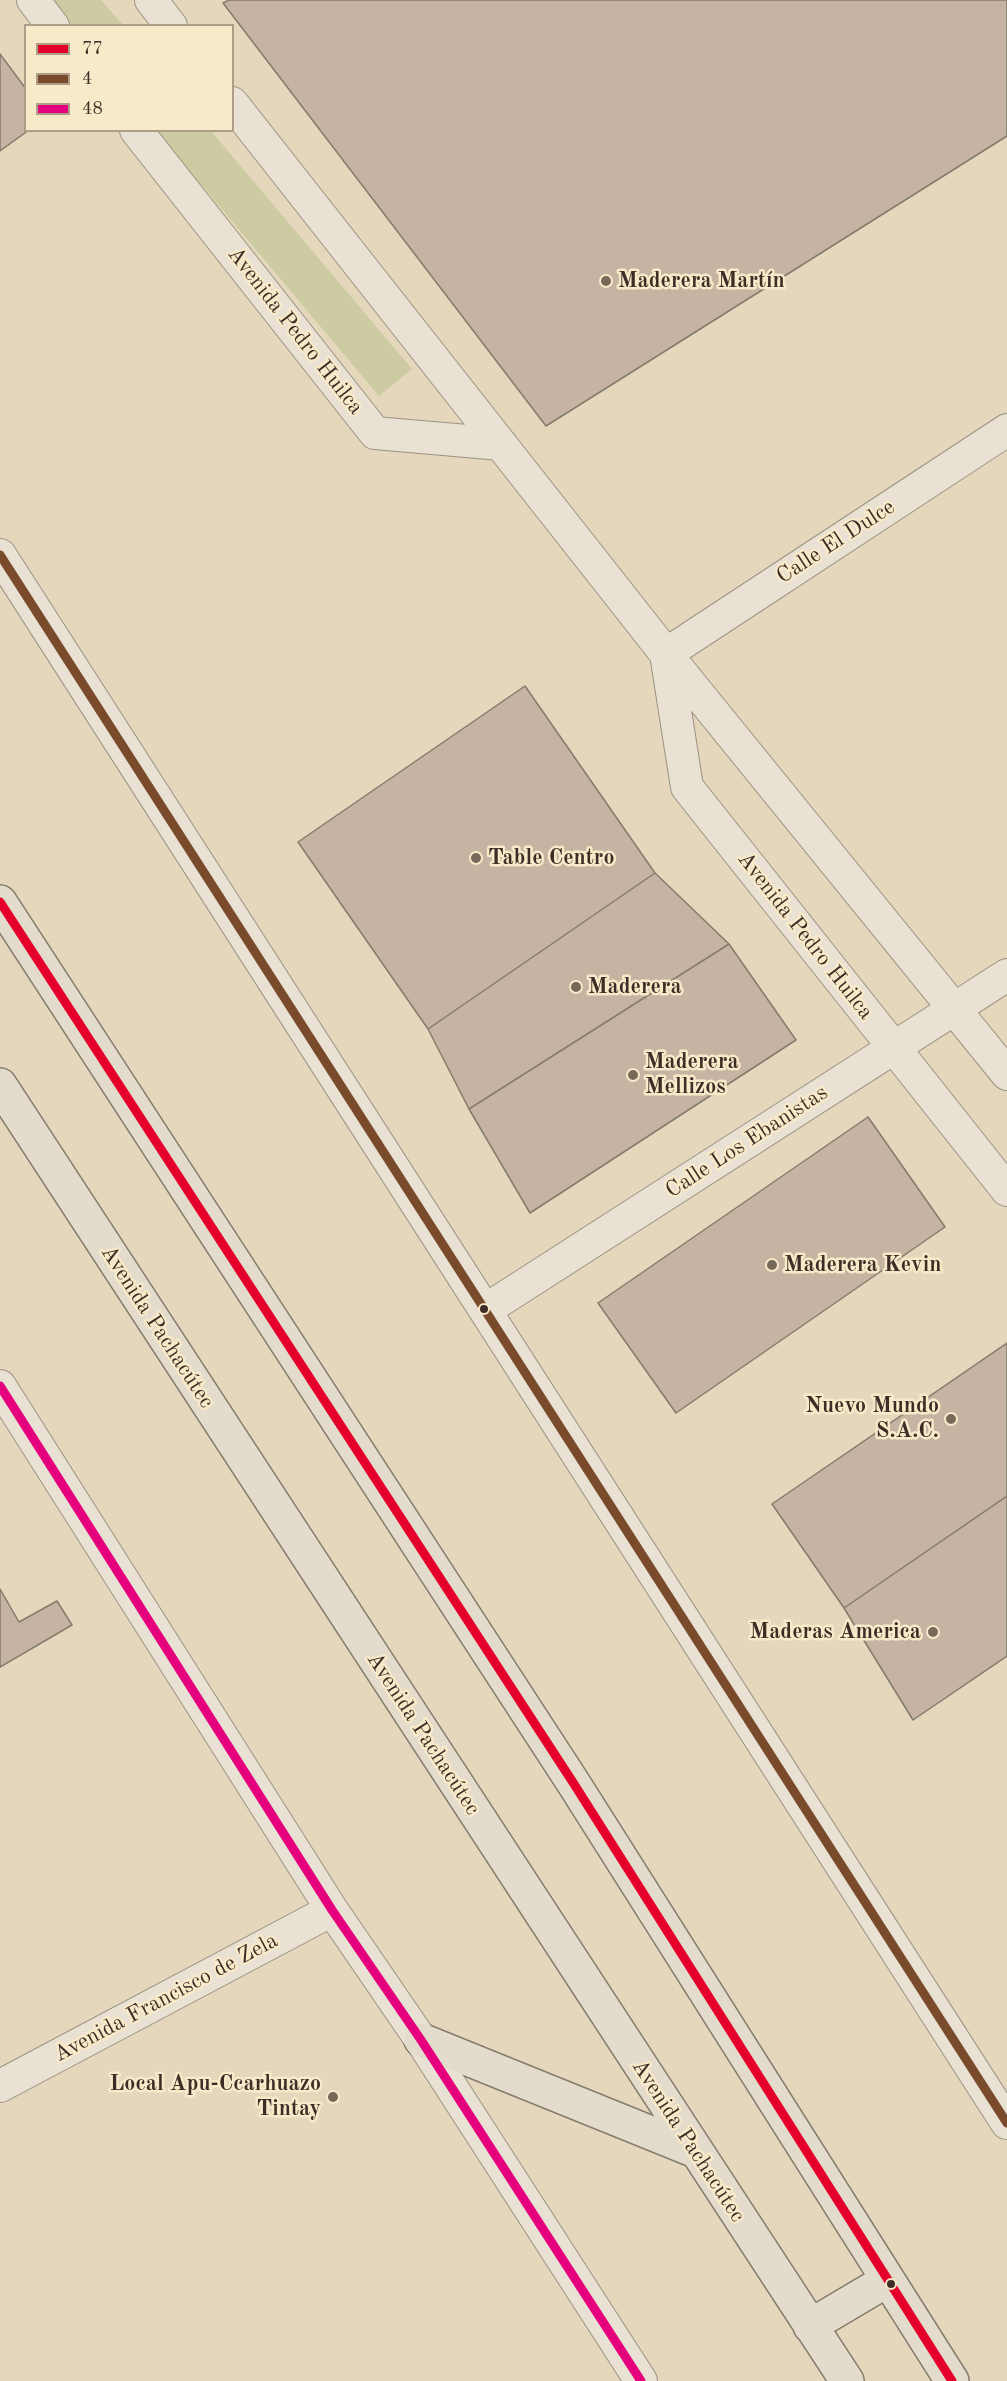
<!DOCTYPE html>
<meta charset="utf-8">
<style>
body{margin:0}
#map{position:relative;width:1007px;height:2381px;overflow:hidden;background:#e4d7bc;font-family:"Old Standard TT",serif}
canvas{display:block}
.legend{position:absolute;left:24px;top:24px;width:210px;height:108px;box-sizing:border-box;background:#f8e9c9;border:2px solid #ad9e88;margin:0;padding:8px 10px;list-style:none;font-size:18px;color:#3c2e26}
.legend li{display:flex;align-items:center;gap:12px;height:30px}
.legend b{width:30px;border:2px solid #ad9e88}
</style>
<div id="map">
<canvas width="1007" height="2381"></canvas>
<ul class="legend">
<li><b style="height:8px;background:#e4002b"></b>77</li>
<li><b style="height:8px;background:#7a4b2a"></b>4</li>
<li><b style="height:8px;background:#e5007d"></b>48</li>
</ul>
</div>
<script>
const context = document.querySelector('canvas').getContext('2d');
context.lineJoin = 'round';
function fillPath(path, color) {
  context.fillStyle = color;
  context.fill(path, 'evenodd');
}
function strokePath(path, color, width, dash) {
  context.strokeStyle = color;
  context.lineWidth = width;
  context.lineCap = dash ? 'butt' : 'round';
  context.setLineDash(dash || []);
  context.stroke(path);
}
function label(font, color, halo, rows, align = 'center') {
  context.font = font + ' "Old Standard TT",serif';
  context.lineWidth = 5;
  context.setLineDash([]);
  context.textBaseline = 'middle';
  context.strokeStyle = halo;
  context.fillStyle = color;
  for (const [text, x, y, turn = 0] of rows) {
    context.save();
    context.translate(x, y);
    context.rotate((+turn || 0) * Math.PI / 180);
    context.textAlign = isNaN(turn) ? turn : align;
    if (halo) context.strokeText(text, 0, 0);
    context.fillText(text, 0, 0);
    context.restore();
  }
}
fillPath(new Path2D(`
 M46,0h55l22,25h-56z
 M156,131h55l201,238 -33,27z`), '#cccba2');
const building = new Path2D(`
 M229,0h778v136l-461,290 -323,-423z
 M0,54l26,35v41h3l-29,21z
 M525,686l130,187 -227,156 -130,-187z
 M655,873l74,71 -260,165 -41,-80z
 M729,944l67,96 -266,173 -61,-104z
 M868,1117l77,110 -269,186 -78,-110z
 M1007,1343v153l-163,112 -72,-104z
 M1007,1496v160l-94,64 -69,-112z
 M0,1589l19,33 38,-21 15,24 -72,42z`);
fillPath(building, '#c6b3a2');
strokePath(building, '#847b6d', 1.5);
const street = new Path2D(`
 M33,0l20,26
 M151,0l20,26
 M232,103l434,551 341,420
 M136,130l239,303 126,11
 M1007,430l-341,224 21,133 320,403
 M0,555l1007,1568
 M487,1309l520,-334
 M0,1386l332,524 89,130 220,341
 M0,2086l332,-176`);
const primary = new Path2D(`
 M0,902l574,882 378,597
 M0,1085l847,1296
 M421,2040l272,110
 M810,2326l76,-45`);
strokePath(street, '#9b9282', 34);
strokePath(primary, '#847b6d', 36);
strokePath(street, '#e8e1d4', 32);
strokePath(primary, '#e3dccd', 33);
strokePath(new Path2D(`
 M0,902l574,882 378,597`), '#e4002b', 9);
strokePath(new Path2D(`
 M0,555l1007,1568`), '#7a4b2a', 9);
strokePath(new Path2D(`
 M0,1386l332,524 89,130 220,341`), '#e5007d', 9);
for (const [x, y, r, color] of [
 [606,281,6,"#77695a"],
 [476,858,6,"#77695a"],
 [576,987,6,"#77695a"],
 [633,1075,6,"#77695a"],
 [772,1265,6,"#77695a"],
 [484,1309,5,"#3c2e26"],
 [951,1419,6,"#77695a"],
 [933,1632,6,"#77695a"],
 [333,2097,6,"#77695a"],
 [891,2284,5,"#3c2e26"]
]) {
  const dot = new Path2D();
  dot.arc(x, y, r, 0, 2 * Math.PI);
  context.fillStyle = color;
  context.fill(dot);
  strokePath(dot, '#f8e9c9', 2);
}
label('bold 22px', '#3c2e26', '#f8e9c9', [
 ["Maderera Martín",618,281],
 ["Table Centro",488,858],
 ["Maderera",588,987],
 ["Maderera",645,1062],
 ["Mellizos",645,1087],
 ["Maderera Kevin",784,1265],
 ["Nuevo Mundo",939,1406,"right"],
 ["S.A.C.",939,1431,"right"],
 ["Maderas America",921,1632,"right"],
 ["Local Apu-Ccarhuazo",321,2084,"right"],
 ["Tintay",321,2109,"right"]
], 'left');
label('22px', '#3c2e26', '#f8e9c9', [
 ["Avenida Pedro Huilca",295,331,52],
 ["Calle El Dulce",836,542,-33],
 ["Avenida Pedro Huilca",805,936,52],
 ["Calle Los Ebanistas",747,1142,-33],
 ["Avenida Pachacútec",157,1327,57],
 ["Avenida Pachacútec",423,1734,57],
 ["Avenida Francisco de Zela",166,1998,-28],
 ["Avenida Pachacútec",688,2141,57]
]);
</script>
